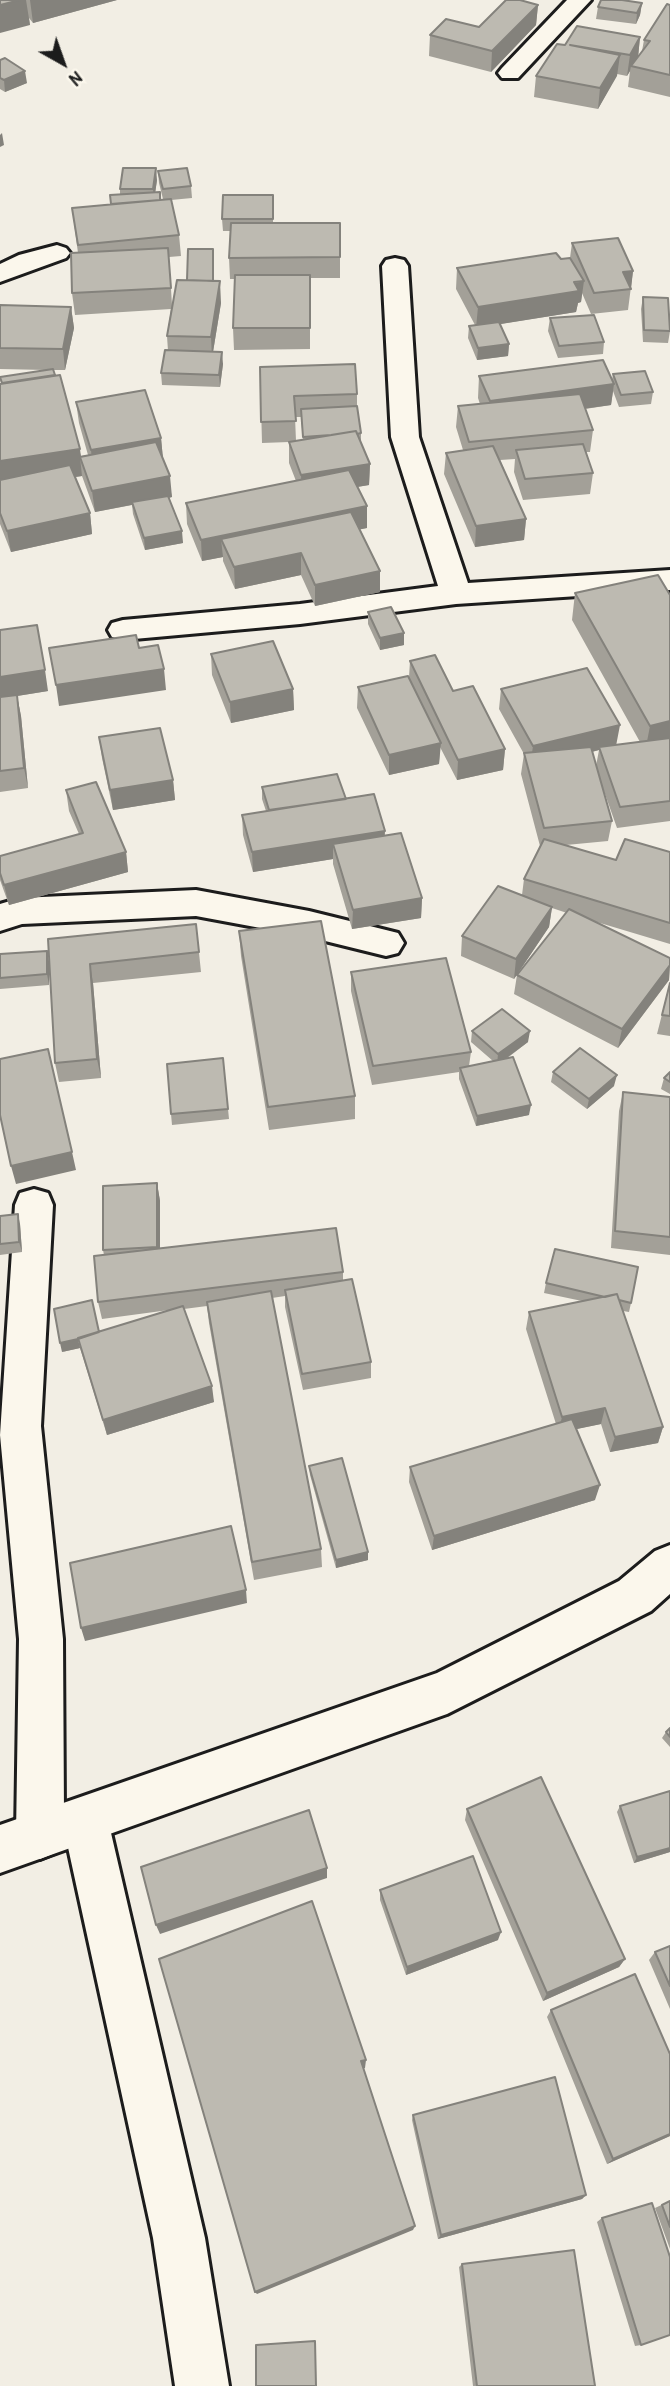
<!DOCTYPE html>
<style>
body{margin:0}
#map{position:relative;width:670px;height:2386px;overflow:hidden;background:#f2eee4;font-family:"Patrick Hand",sans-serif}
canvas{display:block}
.north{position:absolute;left:28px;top:28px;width:70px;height:70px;-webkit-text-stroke:5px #fbf7ec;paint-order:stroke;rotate:140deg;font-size:19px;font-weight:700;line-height:28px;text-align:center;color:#1c1c1c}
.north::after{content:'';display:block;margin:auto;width:24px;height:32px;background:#1c1c1c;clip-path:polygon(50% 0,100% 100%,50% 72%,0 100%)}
</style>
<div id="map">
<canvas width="670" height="2386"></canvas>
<div class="north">N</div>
</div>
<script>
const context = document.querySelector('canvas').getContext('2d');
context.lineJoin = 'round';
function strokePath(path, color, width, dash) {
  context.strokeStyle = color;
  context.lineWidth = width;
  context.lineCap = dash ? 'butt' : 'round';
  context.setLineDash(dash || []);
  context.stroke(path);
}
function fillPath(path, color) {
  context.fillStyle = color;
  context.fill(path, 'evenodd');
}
const minor = new Path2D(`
 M567,0h24l-73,78h-16l-4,-5 4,-5z
 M57,245l9,3 4,5 -4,5 -66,24v-18l19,-9z
 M395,258l9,2 4,6 11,171 49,146 202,-13v20l-214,14 -156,20 -177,16 -11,-3 -4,-7 4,-7 11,-3 177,-16 138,-18 -47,-149 -9,-171 4,-6z
 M196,890l113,21 77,19 12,3 6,10 -6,10 -12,3 -77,-19 -113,-21 -174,8 -22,7v-27l20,-6z
 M34,1189l14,4 5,12 -12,221 22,213 1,176 4,-12 17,-6 17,6 6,17 97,418 24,148h-54l-22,-148 -89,-409 -7,23 -17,7 -17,-7 -7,-17 3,-196 -19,-204 15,-230 5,-12z`);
const tertiary = new Path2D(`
 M670,1545v49l-19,17 -204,103 -447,159v-48l437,-152 182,-92 36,-30z`);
strokePath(minor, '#1c1c1c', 6);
strokePath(tertiary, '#1c1c1c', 6);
fillPath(minor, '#fbf7ec');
fillPath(tertiary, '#fbf7ec');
fillPath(new Path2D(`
 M0,0h117l-84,23 -4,-5 1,7z
 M642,3l-2,12 -4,9 -40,-5 2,-12z
 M538,5l-2,20 -45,47 -62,-16 1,-21 49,-8z
 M670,5v92l-42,-10 2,-16 -3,5 -10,-2 -19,35 -64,-12 2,-21 29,-31 75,-8 -2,20 4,-6 2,-11z
 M0,60l27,23 -22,9 -5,-3z
 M158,171l33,15 1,12 -21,2 8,35 2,21 -12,1 3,48 15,-25 26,-31v32l8,22 -8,49 10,12 -3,23 -58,-2 -1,-12 7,-22 -1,-15 4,-27 -96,6 -3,-22 6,-40 -6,-45 39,-4 9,-10v-5l37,-9 -2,13 5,7 3,-1 -4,-16z
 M273,195v28h67v55h-30v71l-76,1 -1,-22 2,-49h-5l-1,-21 1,-27h-7l-1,-12z
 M572,243l61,28 -5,39 -37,4 -9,-21 -1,9 -3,1 -2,9 -76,12 9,20 -1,12 -31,4 -9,-22 1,-12 6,-1 -19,-36 1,-21 113,-10z
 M643,297l27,34 -2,12 -25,-1 -2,-33z
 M0,305l71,2 3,21 -9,42h-12l28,86 7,-1 -9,-32 -3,-21 85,36 2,21 9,38 -3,1 14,45 -38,7 -12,-36 -1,-9 -37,7 -13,-36 -7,1 15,36 2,21 -81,18 -11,-28v-140l1,-1 -1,-6 46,-7 -46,-1z
 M550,318l54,24 -1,12 -45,4 -10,-27z
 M260,367l97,27v12l4,27v10l9,21 -1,21 -12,2 10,41 -7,1 20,42v21l-65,14 -14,-31 -66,14 -12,-28v-4l-21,4 -15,-37 -1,-21 110,-22 -7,-18v-21l-27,1zM295,417h6l2,23 -7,1z
 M613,374l40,18 -2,12 -32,3 -6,-16 -2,14 -26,4 8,21 -3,22h-4l7,21 -3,21 -67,6 -9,-28 1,-13 -15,1 26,59 -2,21 -49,7 -31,-73 2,-21 17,-3 -7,-23 2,-21 22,-2 -2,-6 1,-22 133,4z
 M575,593l95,2v226l-53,7 -18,-51 13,44 -4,20 -42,4 50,15 54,-8v92l-80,-24 80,38 -1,22 -51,68 -104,-54 3,-19 50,-62 -15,-5 -3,19 -35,52 -53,-23 1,-20 60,-41 2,-16 16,-33 -19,-72 3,-20 -25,-45 2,-20 115,56 24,-3 -68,-122zM599,750l-3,16 -4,-14z
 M368,612l36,21v12l-24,5 -12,-26z
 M0,630l48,61 -31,5 4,20 7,72 -28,4z
 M211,654l82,35 1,21 -63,13 -19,-48z
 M410,661l43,30 52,58 -2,21 -46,10 -17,-33 -1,17 -50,11 -32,-67 1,-21 51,-10z
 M99,737l74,43 2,20 -62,10 -11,-52z
 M262,787l84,12 39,37 37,62 -1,20 -69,11 -19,-65v-5l-80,13 -10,-37 -1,-20 24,-4 -4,-12z
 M66,790l60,62 2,20 -119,33 -9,-25v-24l79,-22 -10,-23z
 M196,924l5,48 -108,11 8,95 -42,4 -4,-19 -7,-124z
 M239,931l116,165v23l-86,11 -28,-174z
 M47,951l2,11v23l-49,4v-35z
 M351,972l120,80 -2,14 24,-5 -22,-19 1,-11 56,11 -22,17 23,56 -53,11 -17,-47v-7l-87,13 -21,-94z
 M670,983v53l-13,-2z
 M223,1058l6,61 -57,6 -1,-11z
 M553,1072l61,14 -27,23 -36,-27z
 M670,1072v22l-9,-5 3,-11z
 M623,1092l47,5v158l-59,-7 8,-137z
 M157,1183l3,18v48l183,23v8l28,82v16l-68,12 -18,-83v-11l-13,2 49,251 1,18 -68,13 -45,-257 -2,-17 -23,3 30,93 -107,33 -27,-87 -18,4 37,-20 70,-22 -67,9 -4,-17 6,-47 -1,-5z
 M0,1216l20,8 2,28 -22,3z
 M546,1283l85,20 -2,9 -6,-1 40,116 -5,16 -48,9 -9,-28 -25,5 19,71 -163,50 -23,-68 1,-15 146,-43 -30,-95 3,-17 53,-11 -38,-8z
 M309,1466l59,86v8l-32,8 -26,-93z
 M670,1728v19l-8,-9 4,-6z
 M620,1806l50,46 -36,11 -17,-51z
 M467,1809l158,150 -6,8 -76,34 -78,-181z
 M380,1890l118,50 -92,35 -26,-75z
 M670,1946v63l-21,-49 6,-8z
 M551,2010l119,126 -63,28 -60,-147z
 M413,2115l173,80 -4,4 -144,40 -26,-119z
 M670,2201v48l-15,-41z
 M602,2218l39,127 -6,1 -38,-124z
 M462,2264l133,122h-122l-14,-119z`), '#a3a098');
fillPath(new Path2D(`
 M20,0h6l4,25 -30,8v-28z
 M30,0h87l-84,23z
 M642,3l-2,12 -4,9 1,-11z
 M538,5l-2,20 -45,47 1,-21z
 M640,37l-2,21 -7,8 -1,5 -3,5 3,-21z
 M620,55l-3,21 -19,33 2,-21z
 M25,71l2,12 -22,9 -1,-12z
 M2,133l2,12 -4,2v-12z
 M156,168l1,12 -3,21 -1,-12z
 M633,271l-2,18 -8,-17z
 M220,281l1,22 -9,55 -1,-21z
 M584,281l-3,21 -3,1 -2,9 -100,16 2,-21z
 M71,307l3,21 -9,42 -2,-21z
 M509,344l-1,12 -31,4 1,-12z
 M222,352l1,12 -3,23 -1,-12z
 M614,384l-3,21 -123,17 2,-21z
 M161,438l2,21 -70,12 -2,-21z
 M80,449l2,16 -2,-8 2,19 -82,12v-27z
 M370,464l-1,21 -67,11 -1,-21z
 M170,476l2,21 -77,15 -3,-21z
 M367,506v22l-138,28 -8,-17 2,18 -21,4 -1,-21z
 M90,513l2,21 -81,18 -4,-21z
 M526,519l-2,21 -49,7 1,-21z
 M182,531l1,12 -38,7 -1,-12z
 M301,553v22l-66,14 -1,-22z
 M380,571v21l-65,14v-21z
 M404,633v12l-24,5v-12z
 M164,669l2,21 -107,16 -3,-21z
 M45,670l3,21 -31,5 4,20 7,72 -4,-20 -24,-70v-21z
 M293,689l1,21 -63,13 -1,-21z
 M670,721v25l-25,6 5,-26z
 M620,725l-4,21 -17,1v3l-69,17 3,-21z
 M441,743l-2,21 -50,11v-20z
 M505,749l-2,21 -46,10 1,-20z
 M173,780l2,20 -62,10 -3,-20z
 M385,831l-1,20 -51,-7v15l-80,13 -1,-20z
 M126,852l2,20 -119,33 -5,-20z
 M422,898l-1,20 -69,11 1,-19z
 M552,907l-3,20 -35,52 2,-20z
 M47,951l2,11v23l-2,-11z
 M90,964l3,19 8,95 -4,-19z
 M670,965l-1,15 -51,68 4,-19z
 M530,1031l-2,11 -31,23 1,-11z
 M617,1075l-3,11 -27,23 2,-10z
 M531,1105l-2,10 -53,11 1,-10z
 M72,1152l4,18 -60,14 -5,-18z
 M157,1183l3,18v63l-3,-17z
 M18,1214l2,10 2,28 -3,-10z
 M78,1339l2,9 -18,4 -2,-9z
 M212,1386l2,16 -107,33 -4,-15z
 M605,1408l-4,16 -43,9 4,-16z
 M663,1427l-5,16 -48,9 5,-15z
 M600,1485l-5,15 -163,50 2,-14z
 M368,1552v8l-32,8v-8z
 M246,1590l1,13 -162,38 -4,-13z
 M670,1848v4l-36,11 3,-6z
 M327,1868v10l-167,56 -4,-9z
 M501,1932l-3,8 -92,35 1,-8z
 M625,1959l-6,8 -76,34 4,-8z
 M366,2060l-1,8 -5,2 1,-9z
 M670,2134v2l-63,28 6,-5z
 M586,2195l-4,4 -144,40 3,-4z
 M415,2226l-2,4 -156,64 -2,-2z`), '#84827c');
const building = new Path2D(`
 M0,0h20l-20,5z
 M506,0h14l18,5 -46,46 -62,-16 16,-16 33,8z
 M601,0h21l20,3 -5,10 -39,-6z
 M667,4l3,1v70l-39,-9 19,-25 -6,-1z
 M577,26l63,11 -10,18 -60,-10 50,10 -20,33 -64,-12 21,-32 8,1z
 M5,58l20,13 -21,9 -4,-2v-18z
 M123,168h33l-3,21h-33z
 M187,168l4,18 -28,3 -5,-18z
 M160,192v8l-49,4 -1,-9z
 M223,195h50v24h-51z
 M171,199l8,36 -101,10 -6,-37z
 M231,223h109v34l-111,1z
 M618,238l15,33 -10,1 8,17 -37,4 -22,-50z
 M168,248l3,40 -99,5 -1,-40z
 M188,249h25v32l-26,-1z
 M556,253l5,6 9,-1 14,23 -10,1 5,9 -101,16 -21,-39z
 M235,275h75v53h-77z
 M177,280l43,1 -9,56 -44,-1z
 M643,297l25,1 2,33 -26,-1z
 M0,305l71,2 -8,42 -63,-1z
 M594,315l10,27 -45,4 -9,-28z
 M499,322l10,22 -31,4 -9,-22z
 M165,350l57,2 -3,23 -58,-2z
 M603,360l11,24 -124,17 -11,-25z
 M355,364l2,30 -63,2 2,25 -35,1 -1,-55z
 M53,369l2,6 -53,8 -2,-6z
 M645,371l8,21 -32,3 -8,-21z
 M60,375l20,74 -80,12v-77z
 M145,390l16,48 -70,12 -15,-48z
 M580,394l13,36 -124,12 -11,-36z
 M357,406l4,27 -4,1 -1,-3 -25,4 -28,2 -2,-28z
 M356,431l14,33 -69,11 -12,-33z
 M156,442l14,34 -78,15 -12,-34z
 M583,444l10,29 -68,6 -9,-29z
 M493,446l33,73 -50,7 -30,-73z
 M70,465l20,48 -83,18 -7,-18v-33z
 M349,470l18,36 -166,34 -15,-37z
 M168,496l14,35 -38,7 -12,-36z
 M351,512l29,59 -65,14 -14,-32 -67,14 -13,-28z
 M658,575l12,20v126l-20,5 -75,-133z
 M391,607l13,26 -24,5 -12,-26z
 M37,625l8,45 -45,7v-47z
 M136,635l3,13 19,-3 6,24 -108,16 -7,-37z
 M273,641l20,48 -63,13 -19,-48z
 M435,655l18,36 20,-5 32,63 -47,11 -48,-99z
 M587,668l33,57 -87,21 -32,-57z
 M408,676l33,67 -52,12 -31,-68z
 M17,695l7,73 -24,3v-74z
 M160,728l13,52 -63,10 -11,-53z
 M670,738v63l-50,6 -21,-60z
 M591,747l21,74 -68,7 -20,-75z
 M337,774l9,25 -77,11 -7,-23z
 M96,782l30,70 -122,33 -4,-12v-17l83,-23 -17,-43z
 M374,794l11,37 -133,21 -10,-37z
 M401,833l21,65 -69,12 -20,-66z
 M544,839l72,21 9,-21 45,13v71l-146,-44z
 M498,886l54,21 -36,52 -54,-23z
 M569,909l101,49v7l-48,64 -105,-54z
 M321,921l34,175 -87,11 -29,-176z
 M196,924l3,28 -109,12 7,95 -42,4 -7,-124z
 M47,951v23l-47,4v-24z
 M446,958l25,94 -98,14 -22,-94z
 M670,983v33l-8,-1z
 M502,1009l28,22 -32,23 -26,-23z
 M580,1048l37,27 -28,24 -36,-27z
 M48,1049l24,103 -61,14 -11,-51v-56z
 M513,1057l18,48 -54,11 -17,-48z
 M223,1058l5,51 -57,5 -4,-50z
 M670,1072v10l-6,-4z
 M623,1092l47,5v140l-55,-6z
 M157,1183v64l-54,3v-64z
 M18,1214l1,28 -19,2v-28z
 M336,1228l7,44 -245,30 -4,-46z
 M555,1249l83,18 -7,36 -12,-3 -2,-6 -12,3 -59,-14z
 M352,1279l19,83 -69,12 -17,-84z
 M271,1291l50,258 -69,13 -45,-260z
 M617,1294l46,133 -48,10 -10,-29 -43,9 -33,-105z
 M92,1300l7,32 -21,7 -18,4 -6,-34z
 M183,1306l29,80 -109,34 -25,-82z
 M572,1419l28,66 -166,51 -24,-69z
 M342,1458l26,94 -32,8 -27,-94z
 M231,1526l15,64 -165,38 -11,-65z
 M670,1728v9l-4,-5z
 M541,1777l84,182 -78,34 -80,-184z
 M670,1791v57l-33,9 -17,-51z
 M309,1810l18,58 -171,57 -15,-58z
 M473,1856l28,76 -94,35 -27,-77z
 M312,1901l54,159 -5,1 54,165 -160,66 -96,-333z
 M670,1946v40l-15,-34z
 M635,1974l35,80v80l-57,25 -62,-149z
 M555,2077l31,118 -145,40 -28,-120z
 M670,2201v26l-8,-22z
 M652,2203l18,54v78l-29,10 -39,-127z
 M574,2250l21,136h-118l-15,-122z
 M315,2341l1,45h-60v-41z`);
fillPath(building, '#bdbab1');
strokePath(building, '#84827c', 2);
</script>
